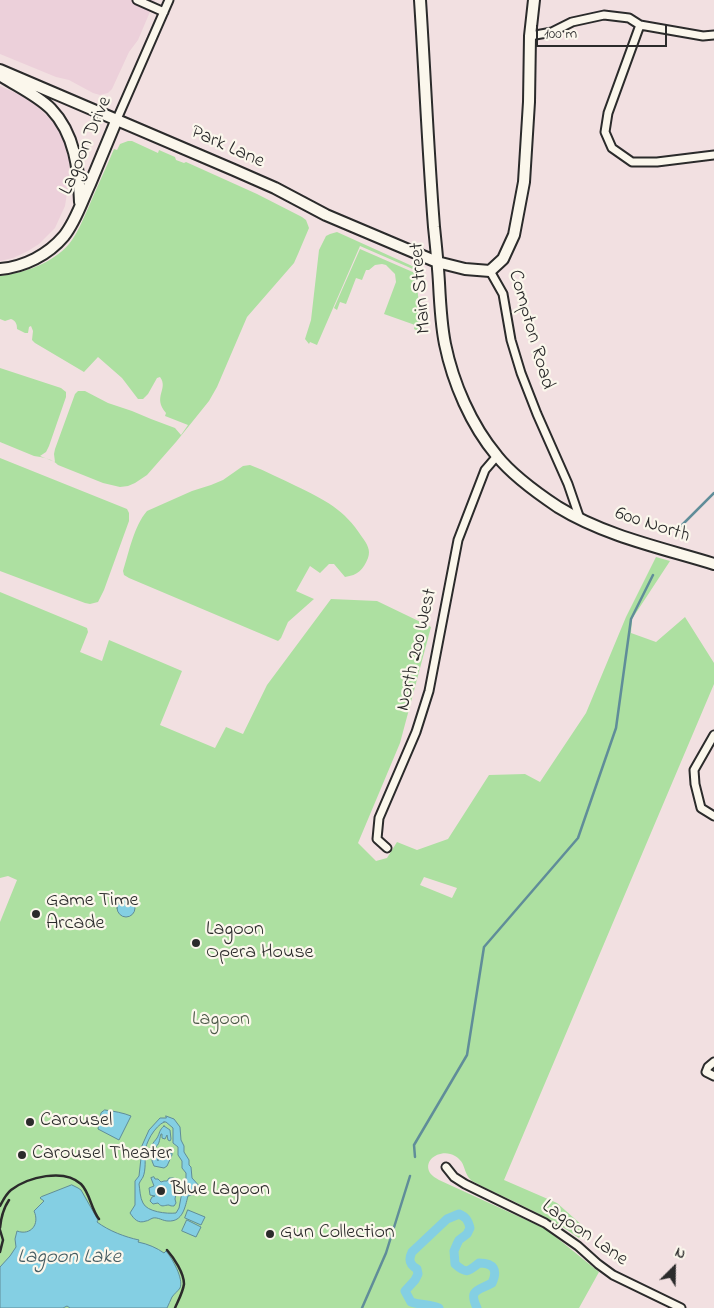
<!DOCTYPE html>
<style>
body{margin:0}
#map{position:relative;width:714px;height:1308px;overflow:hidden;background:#f2e0e1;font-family:"Indie Flower",sans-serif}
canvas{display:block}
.north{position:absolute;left:649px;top:1243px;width:50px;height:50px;-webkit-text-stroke:4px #fbf7ec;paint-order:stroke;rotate:23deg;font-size:14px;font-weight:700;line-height:20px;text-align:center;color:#2b2b2b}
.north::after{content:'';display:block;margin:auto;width:18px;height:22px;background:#2b2b2b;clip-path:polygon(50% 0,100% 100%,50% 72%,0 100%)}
.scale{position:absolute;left:536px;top:25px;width:131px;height:22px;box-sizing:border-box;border:2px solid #2b2b2b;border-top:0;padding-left:6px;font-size:15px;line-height:18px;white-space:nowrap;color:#2b2b2b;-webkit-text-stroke:4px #fbf7ec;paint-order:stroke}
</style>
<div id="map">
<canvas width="714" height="1308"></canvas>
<div class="north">N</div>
<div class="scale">100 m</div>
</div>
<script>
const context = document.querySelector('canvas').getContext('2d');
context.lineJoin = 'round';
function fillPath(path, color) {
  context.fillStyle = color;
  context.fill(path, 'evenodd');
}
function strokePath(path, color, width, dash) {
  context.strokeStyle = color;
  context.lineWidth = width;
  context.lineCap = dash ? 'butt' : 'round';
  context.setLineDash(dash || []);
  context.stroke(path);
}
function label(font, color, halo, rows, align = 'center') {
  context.font = font + ' "Indie Flower",sans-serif';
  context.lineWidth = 4.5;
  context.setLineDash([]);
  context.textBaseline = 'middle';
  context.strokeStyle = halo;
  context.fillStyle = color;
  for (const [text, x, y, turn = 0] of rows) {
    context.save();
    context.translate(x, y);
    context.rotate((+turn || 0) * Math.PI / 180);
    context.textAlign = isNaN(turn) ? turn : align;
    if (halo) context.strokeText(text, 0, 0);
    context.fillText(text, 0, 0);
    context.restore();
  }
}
fillPath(new Path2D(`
 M0,0h155l-17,40 -9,12 -17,37 -4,4 -8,2 -7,-2 -24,-13 -13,-3 -56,-23z
 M0,86l20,9 16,10 17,17 7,10 6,14 3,12 1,16 -5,32 -10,22 -16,16 -11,7 -15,7 -13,3z`), '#ecd0da');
fillPath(new Path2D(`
 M128,141h4l26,12 1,-3 16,7 1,3 8,3 2,-1 71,32 45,23 4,3 3,8 -11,26 -4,9 -47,54 -30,70 -8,14 -33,41 -29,33 -12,8 -7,3 -8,1 -17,-4 -45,-18c-5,-6 -16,-8 -24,-9l-34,-14v-74l61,20 5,4v5l-17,49 -3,6 -6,4 15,6 -1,-8 1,-5 20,-55 3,-3h7l23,12 24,8 19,8 24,9 6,7 7,-10 -23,-9 1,-3c-14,-16 3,-24 -6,-36l-3,1 -9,16 -5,5h-5l-16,-21 -24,-21 -14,15 -49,-29 -3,-3 1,-9 -2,-5 -2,1 -1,6h-3l-8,-4c0,-5 -1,-8 -6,-10l-6,2 -5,-2v-43c24,-3 53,-13 69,-32 9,-11 14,-25 20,-38 8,-19 17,-38 25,-57l3,1 3,-6z
 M337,232l73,33 9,5h-4l-55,-24 -43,99 -7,-3 -1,2 -4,-5 6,-19 8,-70 7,-14 4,-2z
 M360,249l55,24 -1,3h2l6,57 -8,-4 1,-4 -31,-11 12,-32 -1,-8 -9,-9 -4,-1 -7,1 -6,5h-3l-4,10 -6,-2 -10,26 -6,-2 -3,8 -3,-2z
 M0,458l127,51 2,4v8l-25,69 -6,12 -8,2 -5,-1 -85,-32z
 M250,465c16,6 31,14 46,21 29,14 48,23 66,51 5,7 9,13 6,21 -5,12 -10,17 -23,19l-11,-13h-5l-9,9 -10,-7 -14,25 18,8 -26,23 -7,16 -3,3 -149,-63 -5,-3 -1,-4c6,-19 11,-45 24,-60l45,-20 19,-6 12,-5 20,-14z
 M656,557l14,4 -38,58 -1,14 25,9 29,-25 29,46v21l-210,496 53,23 27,24v3l-5,8c-33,-24 -71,-38 -107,-57 -10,-9 -5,-18 -17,-25 -13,-8 -33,3 -25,17 2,3 6,5 9,7l107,49 53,43 -20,36h-579v-386l17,-42 -9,-4 -8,2v-286l87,36 1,4 -8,20 22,9 7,-21 73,31 -22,54 55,23 11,-21 17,7 24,-49 64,-86 46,2 54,26 -31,116 -42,100 18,18 11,-3 10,-16 20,8 31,-11 41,-64 36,-1 15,8 46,-69 40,-96zM424,877l33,11 -5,10 -32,-13z`), '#ade0a1');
const water = new Path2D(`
 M117 908a9 9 0 1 1 18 0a9 9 0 1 1-18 0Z
 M105,1110c8,1 19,3 26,6l-12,24 -21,-11 3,-16z
 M166,1116l8,3 6,8 1,13 3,6v6l5,8v5l2,2 1,11 10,11 -4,6 -2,-1 -8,2c-3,11 -5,26 -20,25 -5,0 -10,-4 -15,-3 -3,1 -5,3 -7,3 -8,3 -12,-2 -16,-8l5,-8v-24l4,-5 2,-18 -1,-8 9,-20 11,-12h6zM164,1122h2l7,6v15l5,4v8l4,6v7l4,5v8l-3,7h-3v4h2l-3,16 -3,5c-9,1 -29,-1 -33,-10 -3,-5 -3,-13 -4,-19 1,-3 3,-5 4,-7 3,-7 2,-18 2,-24 0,-10 10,-27 19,-31z
 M164,1126l6,4 1,9 -1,2 -2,-1 -1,-5 -2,4 -3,-1v-4h-1c-2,6 -1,11 -7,14l-2,-2c1,-4 3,-5 5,-8 3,-5 2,-8 7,-12z
 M162,1151l7,1v1h3v2l-5,11 -3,2 -10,-2 -2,-5v-6h5l1,6 1,-9 2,1z
 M154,1177l1,2h3l3,3 3,-1h3l2,-3h4l4,1 1,4 -5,4 1,5 2,2 -1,5 1,4 -2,3c-2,0 -4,0 -5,-1 -5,0 -7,3 -11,-2l-5,1 -3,-3 2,-4 3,-1 -5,-1 -1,-7 5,-2 -3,-8z
 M72,1185l6,3 3,2 17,30 -1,2c12,9 28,15 42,18l-1,2c10,2 19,6 26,11l2,-2c6,7 18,28 14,37 -2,3 -6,6 -8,9 -2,4 -3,7 -5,11h-97l-3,-2 -4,2h-63v-41l10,-11 6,-9 -1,-8 2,-8c14,5 23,-7 17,-20l10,-10 -4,-3 1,-1z
 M188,1210l17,7 -4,8 -16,-7z
 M187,1220l14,7 -5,10 -14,-6z`);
fillPath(water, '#84cfe3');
strokePath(water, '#608d99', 1);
strokePath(new Path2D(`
 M681,526l33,-33
 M415,1157l-1,-12 53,-90 17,-108 94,-109 38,-110 15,-109 22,-44
 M362,1308l24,-55 24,-77`), '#608d99', 2.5);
strokePath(new Path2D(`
 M439,1308c-9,-4 -19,-3 -28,-6l-6,-11 10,-11 3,-6 -1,-5c-7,-4 -9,-9 -5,-17l35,-33 12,-5c7,3 9,6 11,14l-3,6 -8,6 -2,4 -3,7 1,13c11,10 13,8 24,-1 15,0 19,7 13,20 -14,8 -24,6 -15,25`), '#84cfe3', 9);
const street = new Path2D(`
 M137,0l27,12
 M640,25l-32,88 -3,19 7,16 20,14h25l57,-7
 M530,36l22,-4 20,-10 32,-7 25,3 11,7 63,11 11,-1
 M117,119l52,-119
 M490,271l13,23 8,46 10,33 16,41 31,70 12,35
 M714,735l-20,35 1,14 6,24 13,8
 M387,848l-10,-9 2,-21 37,-86 13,-41 29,-151 27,-70 12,-14
 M714,1062l-6,5 -2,5 8,4
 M446,1167l8,10 11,7 80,39 33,23 20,18 15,11 68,33`);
const secondary = new Path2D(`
 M420,0c5,76 8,151 14,227 2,19 4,38 5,56 1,20 2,41 6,61 8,39 26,81 52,112 16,20 40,37 61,51 47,29 104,41 156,57
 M0,70l234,100 41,18 51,27 111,47 28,7 25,2 13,-12 11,-24 10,-53 5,-80 1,-66 4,-36
 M3,77c16,10 35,19 48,32 24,25 28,61 29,93
 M0,269c24,-2 48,-14 64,-33 12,-15 18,-35 26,-52 9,-22 18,-43 27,-65`);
strokePath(street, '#2b2b2b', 11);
strokePath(secondary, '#2b2b2b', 14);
strokePath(street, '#fbf7ec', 7);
strokePath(secondary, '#fbf7ec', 10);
strokePath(new Path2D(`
 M0,1206c3,-6 6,-12 11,-16 17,-13 53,-22 70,-6 9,9 10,25 18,35
 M0,1228c1,-11 3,-19 9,-28
 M0,1230l3,10 -3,12
 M167,1250c7,8 17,23 17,34 -1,8 -6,17 -9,24`), '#2b2b2b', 2.5);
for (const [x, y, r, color] of [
 [36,914,5,"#2b2b2b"],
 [196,943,5,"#2b2b2b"],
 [30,1122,5,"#2b2b2b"],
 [22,1155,5,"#2b2b2b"],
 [161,1191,5,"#2b2b2b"],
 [270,1234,5,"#2b2b2b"]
]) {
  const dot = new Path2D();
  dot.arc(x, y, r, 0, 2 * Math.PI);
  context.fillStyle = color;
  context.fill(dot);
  strokePath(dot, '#fbf7ec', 2);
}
label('20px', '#2b2b2b', '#fbf7ec', [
 ["Lagoon Drive",87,146,-67],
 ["Park Lane",227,148,24],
 ["Main Street",422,288,-95],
 ["Compton Road",530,330,74],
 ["600 North",652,526,18],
 ["North 200 West",418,650,-77],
 ["Lagoon Lane",584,1234,35]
]);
label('20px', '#2b2b2b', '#fbf7ec', [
 ["Game Time",46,902],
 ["Arcade",46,925],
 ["Lagoon",206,931],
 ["Opera House",206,954],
 ["Carousel",40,1122],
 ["Carousel Theater",32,1155],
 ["Blue Lagoon",171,1191],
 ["Gun Collection",280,1234]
], 'left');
label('20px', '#4c5848', '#fbf7ec', [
 ["Lagoon",221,1021]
]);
label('italic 21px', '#465c62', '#fbf7ec', [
 ["Lagoon Lake",69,1259]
]);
</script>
